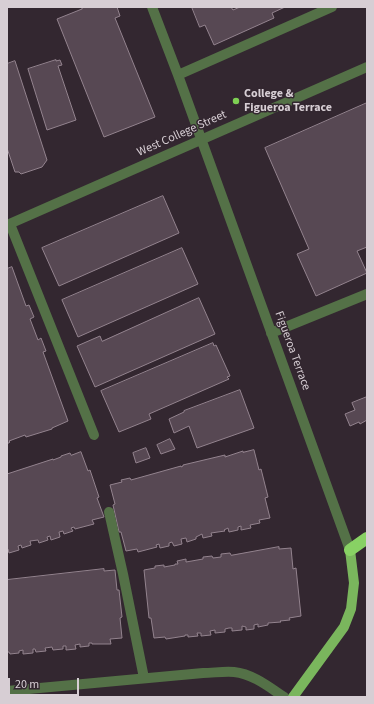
<!DOCTYPE html>
<style>
body{margin:0}
#map{position:relative;width:374px;height:704px;overflow:hidden;background:#332730;font-family:"Source Sans 3",sans-serif}
canvas{display:block}
.frame{position:absolute;inset:0;border:8px solid #d7ced4;pointer-events:none}
.scale{position:absolute;left:8px;top:678px;width:71px;height:18px;box-sizing:border-box;border:2px solid #d7ced4;border-top:0;padding-left:5px;font-size:12px;line-height:14px;white-space:nowrap;color:#d7ced4;-webkit-text-stroke:3px #332730;paint-order:stroke}
</style>
<div id="map">
<canvas width="374" height="704"></canvas>
<div class="frame"></div>
<div class="scale">20 m</div>
</div>
<script>
const context = document.querySelector('canvas').getContext('2d');
context.lineJoin = 'round';
function fillPath(path, color) {
  context.fillStyle = color;
  context.fill(path, 'evenodd');
}
function strokePath(path, color, width, dash) {
  context.strokeStyle = color;
  context.lineWidth = width;
  context.lineCap = dash ? 'butt' : 'round';
  context.setLineDash(dash || []);
  context.stroke(path);
}
function label(font, color, halo, rows, align = 'center') {
  context.font = font + ' "Source Sans 3",sans-serif';
  context.lineWidth = 3;
  context.setLineDash([]);
  context.textBaseline = 'middle';
  context.strokeStyle = halo;
  context.fillStyle = color;
  for (const [text, x, y, turn = 0] of rows) {
    context.save();
    context.translate(x, y);
    context.rotate((+turn || 0) * Math.PI / 180);
    context.textAlign = isNaN(turn) ? turn : align;
    if (halo) context.strokeText(text, 0, 0);
    context.fillText(text, 0, 0);
    context.restore();
  }
}
const building = new Path2D(`
 M81,7h36l3,9 -5,2 40,99 -51,20 -47,-118 25,-10z
 M192,7h39l2,3 7,-3h45l-13,6 2,5 -60,27 -9,-20 -5,2z
 M56,60v1l4,-1 2,5 -4,1 18,54 -29,10 -19,-61z
 M15,61l32,99 -5,7 -21,7 -2,-2h-4l-8,-24v-84z
 M367,103v144l-10,4 10,22 -51,23 -19,-42 12,-5 -44,-101z
 M163,196l16,37 -120,53 -17,-38z
 M182,248l16,36 -120,53 -16,-37z
 M12,267l14,39 3,-1 5,12 -4,2 8,21 3,-2 5,13 -3,1 25,69 -16,7v1l-26,8 -1,-2 -16,6 1,1 -3,2v-175z
 M199,298l16,36 -120,53 -18,-41 23,-10 2,5z
 M213,343l1,3 2,-1 14,31 -3,1 2,2 -80,35 2,5 -32,13 -18,-41z
 M240,390l14,38 -57,20 -8,-22 -15,7 -5,-14 15,-7v-1z
 M367,397v23l-7,4 -1,-2 -9,4 -5,-12 10,-4 -3,-7z
 M170,439l5,10 -14,5 -4,-9z
 M146,448l4,10 -14,5 -3,-10z
 M254,450l5,20 2,-1 7,28 -3,1 5,20 -11,2 1,3 -10,2 1,3 -10,2v-4l-3,1v3l-9,2 -1,-4 -4,2 1,1 -14,2 1,3 -9,2 -1,-4 -6,3v2l-9,3 -1,-4 -5,1 1,5 -8,2 -2,-4 -3,1v3l-9,2 -1,-4 -3,1 1,2 -19,5 -1,-3 -11,2 -5,-19h-2l-6,-27 2,-1 -5,-19 12,-3 -1,-2 9,-2 1,2 50,-14v1l2,-1v-1l42,-10v2l18,-6v1z
 M81,452l7,19 2,-1 9,27 -2,1 7,19 -12,3 2,4 -19,5 -1,-2 -3,1 2,3 -9,3 -1,-3 -4,1 1,5 -9,3 -1,-4 -3,1 1,3 -9,3 -1,-3 -8,1 1,4 -9,3 -1,-3 -3,1 1,4 -10,3 -1,-4 -1,1v-76l46,-15v1l8,-3v-1l9,-3 1,2z
 M279,547v2l12,-1 2,21 3,-1 5,48 -12,2 1,2 -10,1 1,1 -13,1v2l-10,2v-3l-4,1v4l-8,1v-3l-4,-1v4l-10,1v-3h-3l-4,1v3l-10,1v-3l-5,1 1,4 -10,1v-3h-4l1,3 -10,1v-2h-3v1l-19,3 -1,-2 -11,1 -3,-20h-2l-5,-48 11,-2v-2l9,-1v2l11,-2v-1h3l-1,-3 9,-2v3l17,-3v-2l9,-1 1,2 8,-1v-3l9,-1 1,2z
 M104,569v2l11,-1 2,20h2l3,27 -2,1 2,20 -12,1 1,5h-19v-1h-3v3l-9,1v-3l-5,1 1,4 -10,1v-4h-3v3l-10,1 -1,-3 -7,1 1,3 -10,1 -1,-3h-2v4l-10,1v-4l-4,1v2l-9,1 -1,-2h-2v-72z`);
fillPath(building, '#574853');
strokePath(building, '#93838e', 1);
strokePath(new Path2D(`
 M152,7l26,68 172,475
 M178,75l154,-68
 M10,224l84,211
 M7,225l360,-158
 M271,333l96,-39
 M109,512l14,62 21,104
 M7,691l196,-18c10,0 21,-2 31,-1 19,2 35,15 50,25`), '#547147', 10);
strokePath(new Path2D(`
 M293,697l51,-70 7,-18 3,-26 -4,-33`), '#7ab65d', 10);
strokePath(new Path2D(`
 M350,550l17,-12`), '#88d164', 12);
for (const [x, y, r, color] of [
 [236,101,4,"#7ed053"]
]) {
  const dot = new Path2D();
  dot.arc(x, y, r, 0, 2 * Math.PI);
  context.fillStyle = color;
  context.fill(dot);
  strokePath(dot, '#332730', 1.5);
}
label('bold 12px', '#d7ced4', '#332730', [
 ["College &",244,94],
 ["Figueroa Terrace",244,108]
], 'left');
label('12px', '#d7ced4', '#332730', [
 ["West College Street",182,134,-24],
 ["Figueroa Terrace",292,351,70]
]);
</script>
